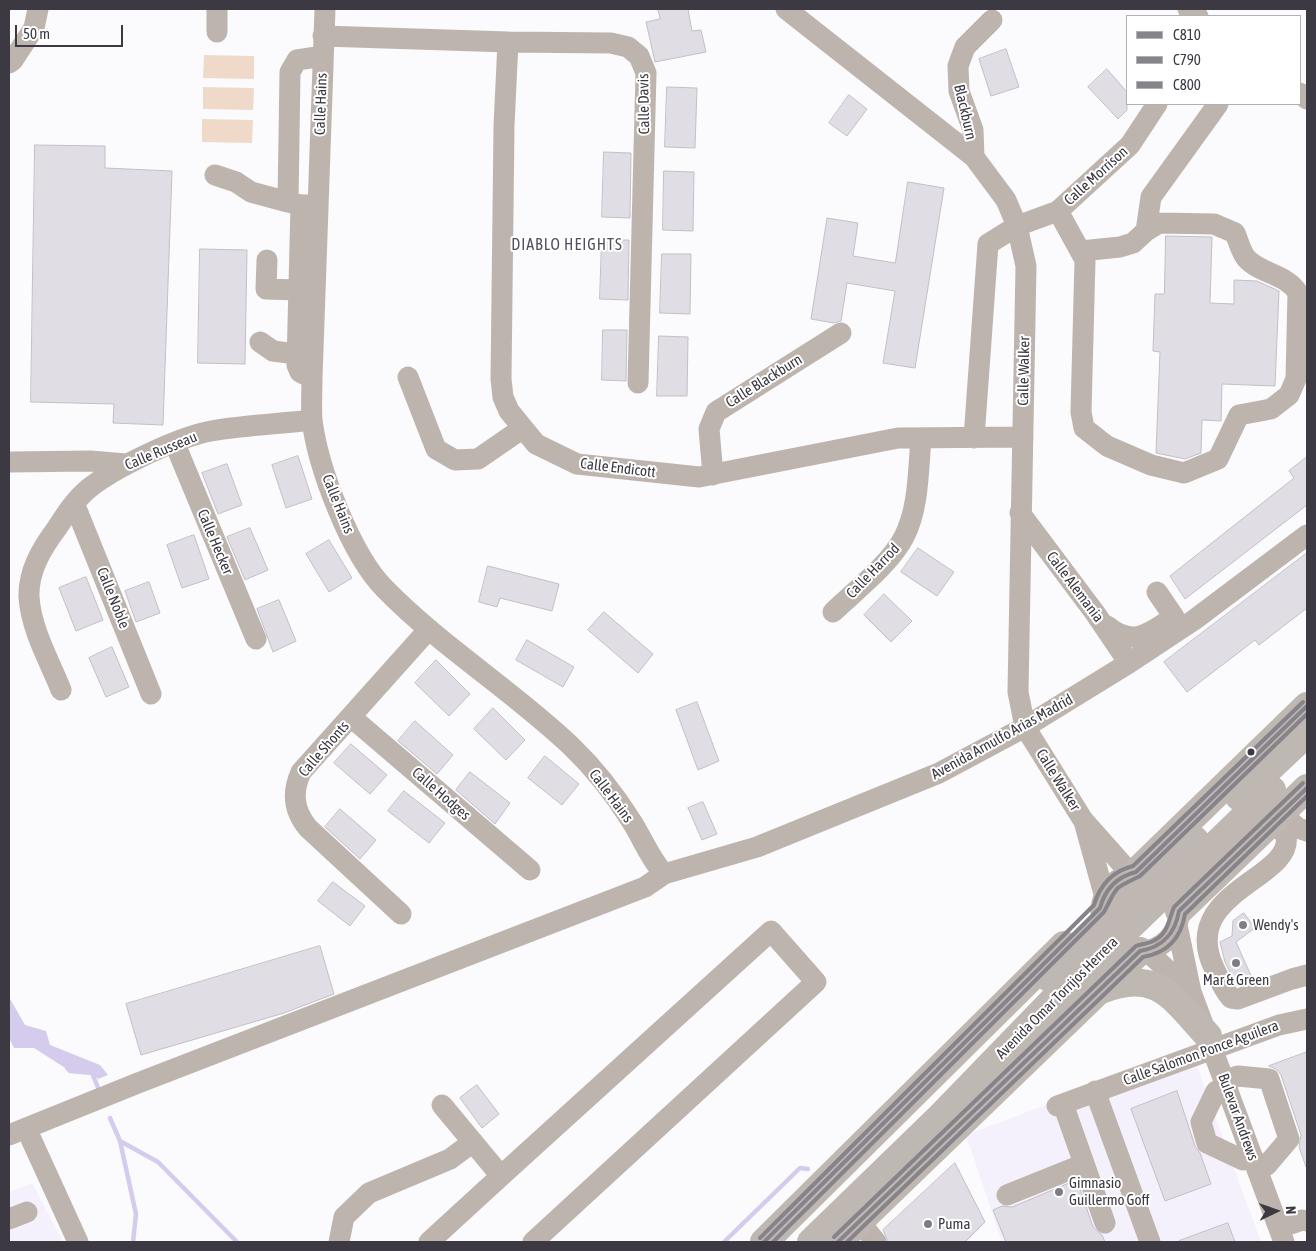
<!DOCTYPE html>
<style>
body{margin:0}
#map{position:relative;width:1316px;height:1251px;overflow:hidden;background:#fbfafd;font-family:"Asap Condensed",sans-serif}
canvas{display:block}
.frame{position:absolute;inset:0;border:10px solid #3c3943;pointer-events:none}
.legend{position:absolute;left:1126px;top:15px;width:175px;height:90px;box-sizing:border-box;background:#fff;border:1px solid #b1b0b4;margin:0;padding:6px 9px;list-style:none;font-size:15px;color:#3c3943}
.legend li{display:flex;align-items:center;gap:10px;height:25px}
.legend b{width:25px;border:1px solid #b1b0b4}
.north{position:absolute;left:1251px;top:1186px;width:50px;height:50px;-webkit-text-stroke:4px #fff;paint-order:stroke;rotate:87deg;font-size:14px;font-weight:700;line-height:20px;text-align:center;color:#3c3943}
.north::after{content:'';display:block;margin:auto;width:18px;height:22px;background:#3c3943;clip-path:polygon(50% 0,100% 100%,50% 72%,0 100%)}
.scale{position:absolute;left:15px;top:25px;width:108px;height:22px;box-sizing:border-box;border:2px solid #3c3943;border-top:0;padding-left:6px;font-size:15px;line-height:18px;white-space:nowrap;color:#3c3943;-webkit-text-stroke:4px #fff;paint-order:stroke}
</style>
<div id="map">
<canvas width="1316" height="1251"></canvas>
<div class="frame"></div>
<ul class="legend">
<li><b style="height:6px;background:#87838a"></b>C810</li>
<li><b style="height:6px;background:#87838a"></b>C790</li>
<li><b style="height:6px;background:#87838a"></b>C800</li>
</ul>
<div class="north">N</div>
<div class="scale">50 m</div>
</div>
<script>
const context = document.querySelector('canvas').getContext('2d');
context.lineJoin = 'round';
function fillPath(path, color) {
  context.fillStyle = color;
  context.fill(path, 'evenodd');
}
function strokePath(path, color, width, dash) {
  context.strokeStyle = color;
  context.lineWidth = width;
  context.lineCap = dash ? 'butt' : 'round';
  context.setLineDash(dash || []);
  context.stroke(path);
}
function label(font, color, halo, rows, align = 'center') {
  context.font = font + ' "Asap Condensed",sans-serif';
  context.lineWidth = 4;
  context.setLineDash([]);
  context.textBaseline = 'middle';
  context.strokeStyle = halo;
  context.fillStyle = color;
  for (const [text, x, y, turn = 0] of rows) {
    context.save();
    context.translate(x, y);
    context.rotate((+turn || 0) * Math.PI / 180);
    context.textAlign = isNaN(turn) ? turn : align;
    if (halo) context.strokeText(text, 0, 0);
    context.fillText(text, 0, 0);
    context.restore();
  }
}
fillPath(new Path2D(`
 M1191,1050l70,192h-259l-36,-107z
 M32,1183l31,59h-54v-50z`), '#f4f1fd');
fillPath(new Path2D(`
 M204,55l50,1v23l-51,-1z
 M203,87l51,1 -1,22 -50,-1z
 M202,119l51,1 -1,23 -50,-1z`), '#efdaca');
fillPath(new Path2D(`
 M9,997l16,28 21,6 4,14 50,20 8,10 -10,4 -6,-6 -22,-2 -36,-23h-20l-5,-10z`), '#d4cbed');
strokePath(new Path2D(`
 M67,1068l3,3 22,2 7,17
 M110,1118l10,23 16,73 -3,28
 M120,1141l38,21 79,80
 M724,1242l76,-74 8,1`), '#d4cbed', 4.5);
const building = new Path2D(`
 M658,9h30l4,22 9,-1 5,22 -51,10 -9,-40 14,-3z
 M1006,49l13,38 -28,9 -12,-37z
 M1107,69l20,23v18l-9,9 -30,-32z
 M667,87l30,1 -2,60 -30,-1z
 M849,95l18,14 -20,27 -18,-13z
 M35,145l70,1v22l67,3 -9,254 -50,-2 1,-19 -83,-2z
 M604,152l27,1 -1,65 -28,-1z
 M664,171l30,1 -1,59 -30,-1z
 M908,182l36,6 -29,180 -32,-5 12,-72 -48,-8 -6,38 -7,2 -23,-4 16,-101 31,5 -5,33 42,7z
 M1166,236l46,1 -2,66 24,1v-24l23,1 22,10 -4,95 -53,-2 -1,37 -19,-1 -1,33 -16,6 -29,-6 4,-101 -7,-1 2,-57h9z
 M602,240h27l-1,60 -28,-1z
 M200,249l47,1 -2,114 -47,-1z
 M662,254h29l-1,60 -30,-1z
 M603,330h24l-1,51 -24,-1z
 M659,336l29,1 -1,59h-30z
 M298,456l14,43 -26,9 -14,-43z
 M1307,457v48l-122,94 -15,-23 124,-98 -5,-7z
 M227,464l15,41 -24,9 -16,-41z
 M250,528l18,42 -23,10 -18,-43z
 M194,535l15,44 -27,9 -15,-43z
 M329,540l23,38 -23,14 -23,-38z
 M918,548l36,24 -17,24 -36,-24z
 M1307,553v55l-48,37 -4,-5 -68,52 -23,-30z
 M488,566l71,18 -7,27 -52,-13 -3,9 -18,-5z
 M86,577l17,43 -27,11 -17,-43z
 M149,582l11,31 -24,9 -11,-31z
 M884,594l28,27 -21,21 -27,-27z
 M279,600l17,41 -23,11 -16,-43z
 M604,612l49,42 -15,19 -50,-43z
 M527,640l47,27 -11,20 -47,-27z
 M112,647l17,40 -23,10 -17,-39z
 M436,660l34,34 -21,22 -34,-33z
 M697,702l22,59 -21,9 -22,-60z
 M493,708l32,32 -19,20 -32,-31z
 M415,721l38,34 -16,19 -39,-33z
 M351,744l36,31 -17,19 -36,-31z
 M545,756l34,28 -17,21 -34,-27z
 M470,772l40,31 -15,21 -39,-34z
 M404,791l41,32 -16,20 -41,-32z
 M703,802l14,32 -15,6 -14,-32z
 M340,809l36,31 -16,19 -35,-32z
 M333,882l32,24 -15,20 -32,-25z
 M1244,913l11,15 -19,14 17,38 -16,6 -12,-24 -5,-20 12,-6 1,-15z
 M320,946l14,48 -50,19 -143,42 -15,-51z
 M1307,1052v115h-1l-7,-20 2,-12 -20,-60 -5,-6 -7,-3z
 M477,1085l22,29 -17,14 -22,-30z
 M1177,1091l18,55 5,7 11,31 -46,17 -34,-92z
 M955,1163l30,59 -20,20h-77l-5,-12z
 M1077,1180l16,47 9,8 3,7h-99l-13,-32 9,-4 10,1z
 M1228,1223l7,19h-56v-1z`);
fillPath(building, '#e0dee4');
strokePath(building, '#c1c0c6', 1);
strokePath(new Path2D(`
 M325,9l-13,369c0,14 -1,29 0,42 6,48 39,135 73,169 57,58 127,101 186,157 23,22 44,49 61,76 12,19 17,35 32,52
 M786,9l188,148 32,43 11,26 9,40 -8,426 7,35 58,93 47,53
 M1188,9l10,7
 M217,32v-23
 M323,36l185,6 103,1 17,4 11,9 7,17 -8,310
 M508,42l-4,84 -3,253 2,18 6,14 27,33 41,20 19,2 103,11 199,-39 125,-1
 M9,63l4,-3 21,-32 4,-19
 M1300,93l7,6
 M974,157l-1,-27 -14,-39 -1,-25 7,-19 27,-27
 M215,175l21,7 15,10 37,10
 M301,205l-4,160 3,7 12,6
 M317,205h-16l-13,-3 2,-130 7,-12 26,-4
 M1058,211l27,49 -4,152 3,16 23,18 44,19 33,8 34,-14 21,-44 32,-6 18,-14 7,-16 2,-86c-11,-19 -38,-19 -52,-35 -5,-6 -8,-18 -11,-25l-21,-9 -55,-1 -13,8 -13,12 -13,4 -39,4
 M1146,231l5,-34 67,-93
 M267,260l-1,29 33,1
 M260,342l13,9 23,3
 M408,377l28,72 19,11 23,-1 45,-31
 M974,438l14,-194 29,-18 41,-15 72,-66 27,-41
 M175,444l81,195
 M9,462l81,-1 36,3
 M713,475l-4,-46 7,-17 125,-79
 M74,503l77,191
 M1020,513l75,100 34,50
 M833,612c22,-21 57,-48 71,-75 15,-29 14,-66 17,-98
 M1107,626c27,22 42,7 67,-9l-17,-25
 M61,690c-12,-30 -30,-61 -32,-93 -1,-26 13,-49 28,-69 9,-14 18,-28 31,-39 26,-21 90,-52 123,-58 33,-6 68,-7 101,-11
 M351,717l179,153
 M1281,813l17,15 9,3
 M1274,820l12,16c8,43 -108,56 -72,132 5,10 9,21 17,30l7,1 54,-20 15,-4
 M1085,825l19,69
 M1101 912a39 39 0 1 1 78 0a39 39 0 1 1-78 0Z
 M401,914l-93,-86c-15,-18 -16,-36 -7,-56l128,-143
 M1177,925l14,67 93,250
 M1147,951l44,41
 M1224,1081l14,-5 31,3 20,60 -22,26 -9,5
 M1227,1087l-11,4 -15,31 6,21 36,17 10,-3
 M1095,1091l55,151
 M1063,1104l42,119
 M442,1105l59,71 270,-245 45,51 -283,260
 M1057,1106l222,-81 28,-6
 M26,1128l52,114
 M9,1135l129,-52 507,-196 19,-13 93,-27 182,-74 86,-46 104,-64 65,-43 113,-85
 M1007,1195l77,-31
 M9,1219l18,-7
 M860,1222l16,20
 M1279,1228l23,-8 5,1
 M339,1242l5,-25 25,-24 81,-34 23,-17
 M429,1242l72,-66`), '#beb4ae', 21);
strokePath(new Path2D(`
 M1239,797l68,-64
 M1205,855l67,-65
 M1136,872l171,-166
 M1179,911l128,-123
 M1101,990c56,-23 73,9 107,46
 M764,1242l300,-297
 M811,1242l130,-126 125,-129
 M838,1242l302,-291`), '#bfb7b2', 28);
strokePath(new Path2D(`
 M1049,978l80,-79 66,-59
 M1076,978l119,-114`), '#bfb7b2', 28);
strokePath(new Path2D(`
 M764,1242l336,-334c5,-19 16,-31 36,-36l171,-166
 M838,1242l302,-291c23,-4 35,-17 39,-40l128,-123`), '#87838a', 4);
strokePath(new Path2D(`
 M773,1242l331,-330c15,-28 8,-22 36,-36l167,-162
 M847,1242l296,-285c24,-4 38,-19 42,-43l122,-118`), '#87838a', 4);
strokePath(new Path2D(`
 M834,1237l302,-291c5,-2 10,-2 15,-4 17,-7 17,-20 23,-35l129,-124
 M760,1238l334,-333c6,-20 19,-34 39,-39l170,-164`), '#87838a', 4);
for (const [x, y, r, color] of [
 [1251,752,4.5,"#3c3943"],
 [1243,925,5,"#7f7d84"],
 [1236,963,5,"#7f7d84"],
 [1059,1192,5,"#7f7d84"],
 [928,1224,5,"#7f7d84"]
]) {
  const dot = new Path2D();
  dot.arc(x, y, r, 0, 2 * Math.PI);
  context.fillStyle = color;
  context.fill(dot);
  strokePath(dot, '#fff', 2);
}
label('15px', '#3c3943', '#fff', [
 ["Calle Hains",321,104,-88],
 ["Calle Davis",644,104,-91],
 ["Blackburn",965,112,77],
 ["Calle Morrison",1096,176,-42],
 ["Calle Walker",1024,371,-89],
 ["Calle Blackburn",764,381,-32],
 ["Calle Russeau",161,451,-23],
 ["Calle Endicott",618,468,7],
 ["Calle Hains",338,504,68],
 ["Calle Hecker",215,542,67],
 ["Calle Harrod",873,571,-46],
 ["Calle Alemania",1075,587,53],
 ["Calle Noble",113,598,68],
 ["Avenida Arnulfo Arias Madrid",1002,737,-29],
 ["Calle Shonts",324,749,-49],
 ["Calle Walker",1058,780,58],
 ["Calle Hodges",441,794,41],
 ["Calle Hains",611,796,53],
 ["Avenida Omar Torrijos Herrera",1057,998,-45],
 ["Calle Salomon Ponce Aguilera",1201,1053,-20],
 ["Bulevar Andrews",1238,1117,70]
]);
label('15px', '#3c3943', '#fff', [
 ["Wendy's",1253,925],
 ["Mar & Green",1236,980,"center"],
 ["Gimnasio",1069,1183],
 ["Guillermo Goff",1069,1200],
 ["Puma",938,1224]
], 'left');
context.letterSpacing = '1px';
label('16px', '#534e62', '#fff', [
 ["DIABLO HEIGHTS",567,245]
]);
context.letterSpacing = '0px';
</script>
